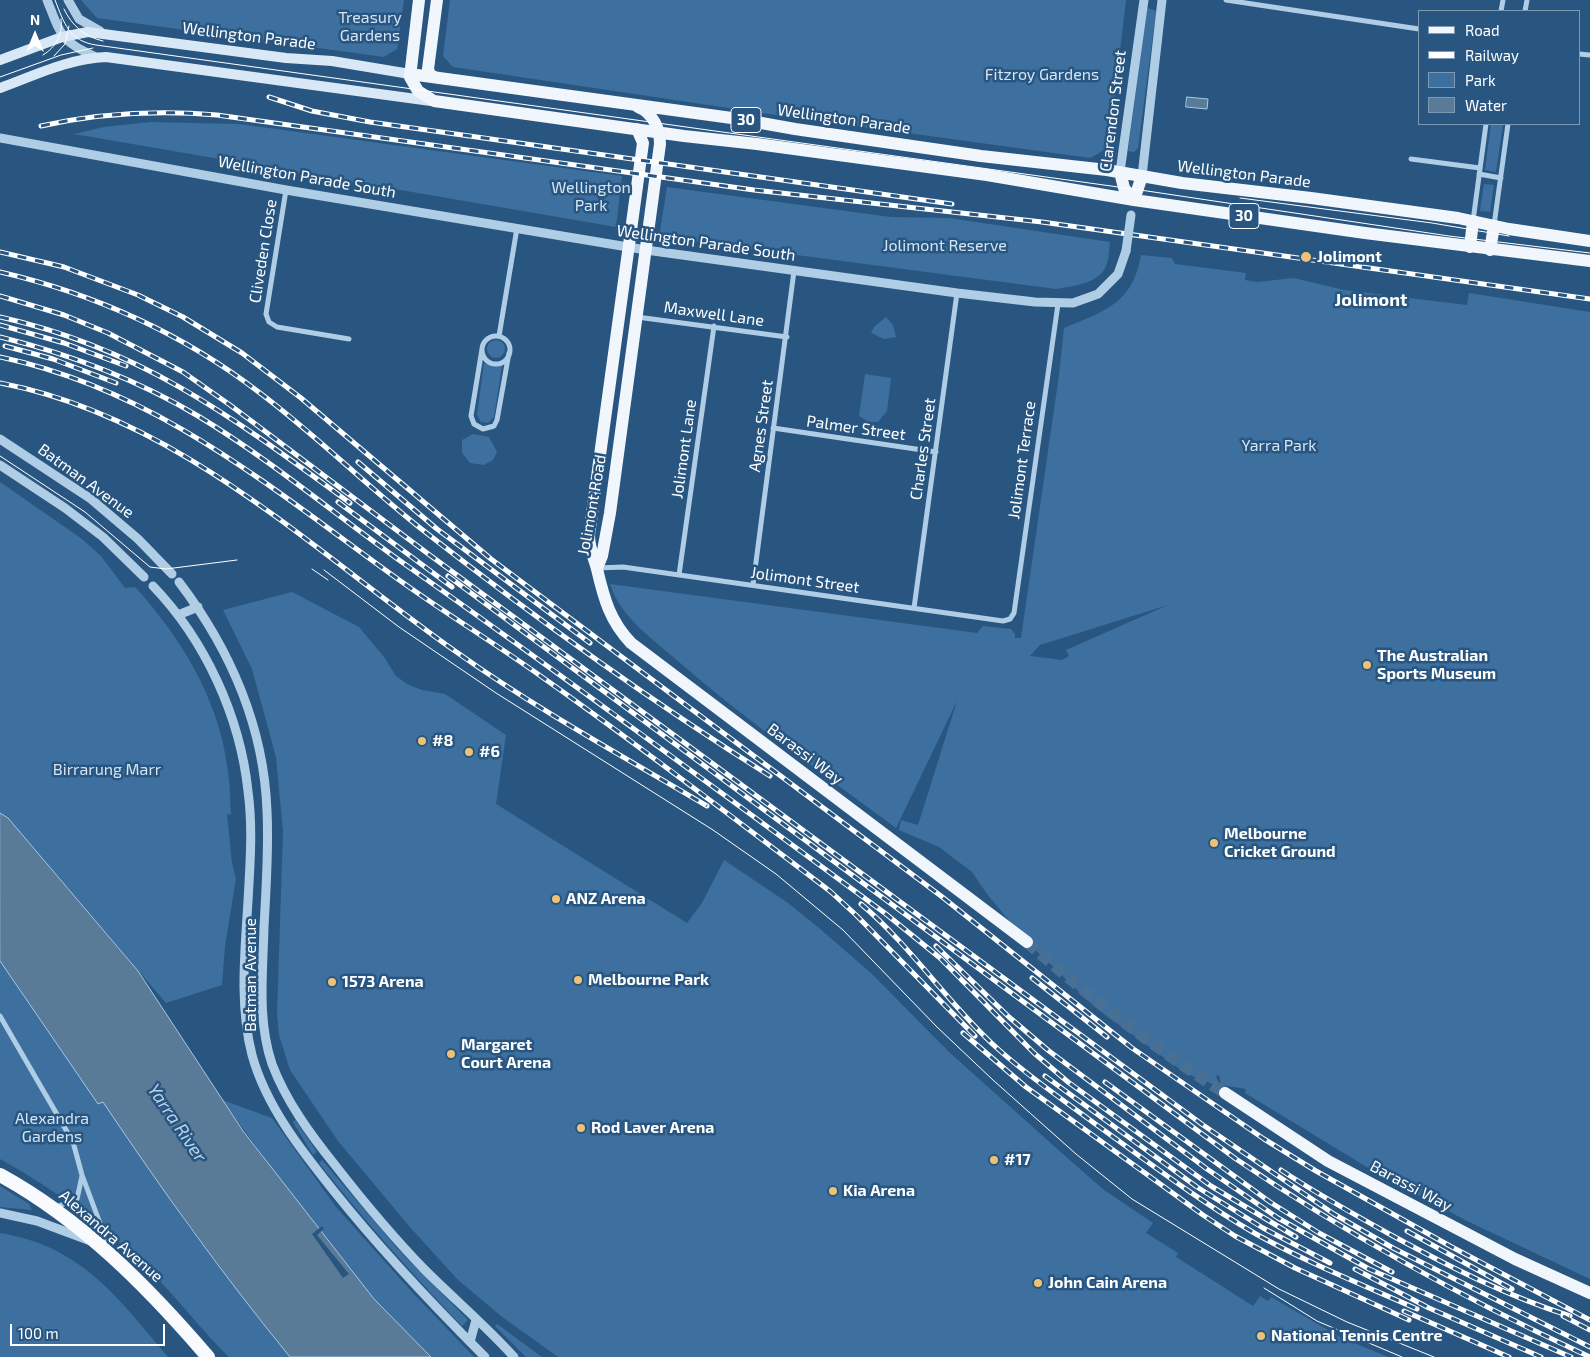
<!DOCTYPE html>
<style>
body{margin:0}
#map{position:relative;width:1590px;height:1357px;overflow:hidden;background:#285681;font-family:"Exo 2",sans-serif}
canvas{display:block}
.legend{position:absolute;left:1418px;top:10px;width:162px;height:115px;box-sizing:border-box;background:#285681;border:1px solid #7e9ab3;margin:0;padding:6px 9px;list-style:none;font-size:15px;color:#fff}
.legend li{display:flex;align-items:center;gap:10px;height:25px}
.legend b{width:25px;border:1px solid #7e9ab3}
.north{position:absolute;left:10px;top:10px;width:50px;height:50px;-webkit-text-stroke:4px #285681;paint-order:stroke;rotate:0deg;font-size:14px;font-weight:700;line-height:20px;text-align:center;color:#fff}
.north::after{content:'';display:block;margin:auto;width:18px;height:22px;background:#fff;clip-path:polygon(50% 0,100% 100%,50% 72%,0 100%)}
.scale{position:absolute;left:10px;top:1324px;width:155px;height:22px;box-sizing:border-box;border:2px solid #fff;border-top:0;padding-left:6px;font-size:15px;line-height:18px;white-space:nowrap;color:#fff;-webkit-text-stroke:4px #285681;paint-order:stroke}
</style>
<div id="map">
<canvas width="1590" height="1357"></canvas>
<ul class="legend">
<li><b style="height:6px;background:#f1f6fd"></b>Road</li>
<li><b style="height:6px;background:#fff"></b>Railway</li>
<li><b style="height:14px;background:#3d709e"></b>Park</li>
<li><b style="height:14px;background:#5a7b98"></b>Water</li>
</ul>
<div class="north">N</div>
<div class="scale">100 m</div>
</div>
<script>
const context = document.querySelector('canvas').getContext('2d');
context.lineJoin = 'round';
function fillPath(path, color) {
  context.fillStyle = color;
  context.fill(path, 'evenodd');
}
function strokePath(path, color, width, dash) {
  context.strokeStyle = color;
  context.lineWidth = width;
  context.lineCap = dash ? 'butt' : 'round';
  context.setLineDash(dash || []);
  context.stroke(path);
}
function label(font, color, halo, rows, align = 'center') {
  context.font = font + ' "Exo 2",sans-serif';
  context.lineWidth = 5;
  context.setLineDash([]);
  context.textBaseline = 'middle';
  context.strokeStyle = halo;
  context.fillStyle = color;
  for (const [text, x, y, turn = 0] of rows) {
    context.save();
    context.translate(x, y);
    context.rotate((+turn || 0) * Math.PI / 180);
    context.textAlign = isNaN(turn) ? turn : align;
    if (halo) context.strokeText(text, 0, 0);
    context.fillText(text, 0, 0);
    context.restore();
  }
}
fillPath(new Path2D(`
 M81,0h323l-7,49 -13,8 -287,-39z
 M450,0h676l-17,144 -8,8 -11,6 -328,-45 -309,-46 -10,-11z
 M1147,8l7,2 2,2 -18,136 -4,4 -6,-1z
 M150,122l89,2 383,52 -6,51 -542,-93 30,-7z
 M1491,124h12l-7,48 -11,-2z
 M1484,184l10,1 -4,27 -10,-1z
 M667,187l224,30 58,1 161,24c-1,7 -1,18 -4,24 -7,18 -34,20 -50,23l-397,-52z
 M1141,255l31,3 3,6 71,9 -1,7 12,2 37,-4 50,12 123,15 2,-12 121,19v967l-123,-58 -97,-52 -125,-76 1,-4 -25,-4 -2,-10 -3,1 4,11 -35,-14 -89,-65 -70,-67 -39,-47 -15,-22 -33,-25 -40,-17 2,-10 17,5 39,-124 -61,127c-73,-54 -148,-106 -217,-166 -25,-22 -59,-45 -69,-78l367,49 6,-7 28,3 4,5v4h6l38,-263 5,-47c41,-17 69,-25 77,-73zM1168,605l-102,45 3,6 -7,4 -32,-4 10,-11z
 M886,317l7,8 3,12 -12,2 -13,-6 3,-6z
 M487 349a9 9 0 1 1 18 0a9 9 0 1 1-18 0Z
 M484,363l18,3 -8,51 -6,6 -7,-1 -4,-7z
 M865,374l26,4 -4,33 -9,11h-9l-10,-6z
 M473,434l16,3 8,15 -4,8 -9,5 -14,-2 -8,-10v-13z
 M0,482l82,57 19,17 24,32 10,-1c45,49 83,111 92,178 3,16 3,33 4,50l-4,-1 5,49 4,16 -11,67 -3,39 -56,18 -158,-185 -8,-5z
 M292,592l67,35 25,30 12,19 11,8 15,6 23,4 61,41 -10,69 191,119 15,-20 22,-43 64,43 31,25 52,45 78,79 115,103 40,35 49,33 -7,10 32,20 -2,4 77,49 7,-10 8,5 3,-4 69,40 48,20h-830l-57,-41 -44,-37 -48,-53 -71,-85 -48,-71 -11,-35 -2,-21 6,-182 -7,-75 -24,-88 -29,-59z
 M0,961l99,143 4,-3 86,126 101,130h-61c-25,-24 -47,-53 -72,-79 -46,-47 -99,-87 -157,-119z
 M222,1100l50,18 64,89 77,86 61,64h-43l-57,-58 -94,-120z
 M295,1120l22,32 -4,3 -20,-33z
 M322,1160l75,88 71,72 -6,6c-50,-52 -98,-106 -143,-163z
 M0,1186l29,18 3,6 -32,-3z
 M0,1233c82,13 118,65 168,124h-168z
 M497,1324l45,33h-16l-31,-31z`), '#3d709e');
const water = new Path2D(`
 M1187,97l21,2 -1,10 -21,-2z
 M0,813l8,5 130,153 105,160 131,168 57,58h-141c-67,-82 -128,-167 -187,-255l-5,2 -98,-143z`);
fillPath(water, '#5a7b98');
strokePath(water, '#a5c8e6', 1);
fillPath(new Path2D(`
 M322,1226l2,3 -7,6 32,39 -6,4 -31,-44z`), '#285681');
strokePath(new Path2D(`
 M1027,942c63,55 128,106 198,151`), '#486f94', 12, [12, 6]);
strokePath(new Path2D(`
 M1226,0l193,29
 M1501,11l2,-11
 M1525,11l2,-11
 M1579,54l11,1
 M1411,159l69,9
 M1479,174l22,4
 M286,190l-20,124 3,8 8,5 72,12
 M1473,221l13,-97
 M1494,225l14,-101
 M637,317l150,20
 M499,336l18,-108
 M482 350a14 14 0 1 1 28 0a14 14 0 1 1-28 0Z
 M482,349l-11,67 3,8 9,5 11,-3 3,-6 12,-67
 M773,428l163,24
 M597,568l26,-1 380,54 7,-2 4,-6 44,-309
 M679,575l35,-249
 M753,585l41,-314
 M914,608l43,-315
 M0,1016l73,126 9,33 28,75
 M56,1207l21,-8 5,-23`), '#b0cde6', 5);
strokePath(new Path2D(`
 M47,0c14,35 13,41 49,57
 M68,0l11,19 21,12
 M0,138l286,52 360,60 311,43 78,9 38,1 25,-9 20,-20 8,-23
 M1120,172l24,-172
 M1142,176l20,-176
 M0,439l91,60 47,40 34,35
 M0,465l65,43 38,29 41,40
 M179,582c51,67 85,145 88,229 2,38 -1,77 -3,116 -1,45 -7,93 8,137 14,37 38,70 63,101 28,36 58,72 90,105 29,29 61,56 89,87
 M153,586c52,54 87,130 95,205 5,37 2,73 0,110 -3,51 -9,103 4,154 14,51 49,95 81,135 47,59 99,114 152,167
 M178,615l20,-8
 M0,1213l37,8 51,19
 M470,1342l6,-22`), '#b0cde6', 9);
strokePath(new Path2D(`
 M0,60l62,-23 26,-5 198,26 46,3 78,13
 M0,88c33,-12 70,-30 106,-31l325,44`), '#d9e8f6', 10);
strokePath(new Path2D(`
 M419,0l-9,77 8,14 16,10 250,35 73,8 230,31 147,25 231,33 225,28
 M410,74l329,45 56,10 186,27 126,14 75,13 129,15 147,20 51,11 81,12
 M435,77l-5,-2 -2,-6 9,-69
 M637,129l6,14 -54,392c0,14 5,22 8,34 7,30 13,52 34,74l396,299
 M1120,172l4,16 10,12 8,-24
 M1470,247l3,-26
 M1490,250l4,-24
 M597,568l5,-12 8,-43 50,-369c0,-15 -7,-31 -22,-37
 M1225,1093l103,68 187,98 75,34`), '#f1f6fd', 12);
strokePath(new Path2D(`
 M0,1175c82,45 148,112 208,182`), '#f8fafe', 14);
strokePath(new Path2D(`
 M55,0c9,23 14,41 41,45l1051,146 302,45 141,17
 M64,9c8,17 21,28 39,32
 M43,55c13,-8 20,-20 18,-36
 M54,56l11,-12 4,-18
 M0,77l61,-22 32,-7
 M1240,198l192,25 77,13
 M0,456l85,56 65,55 16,2 71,-9
 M312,569l16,11
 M324,570l75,57 97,66 217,137 63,44 67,56 94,97 56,53 83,74 56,45 147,90 68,33 87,35
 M1264,1288l53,33 85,36`), '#fff', 1);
const rail = new Path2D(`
 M269,97l43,14 58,11 582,82
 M41,126c59,-13 116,-16 176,-11l537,75 288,32 548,77
 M0,252l64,15 74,28 45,22 59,36 59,45 190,161 450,337 191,152 132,91 52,32 134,75 140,74
 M0,272c95,22 183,62 260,121 57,43 108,94 164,138 111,87 227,170 346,245
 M0,296l64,19 44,18 75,39 47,33 197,148 776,572 131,89 59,34 197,99
 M0,317c143,32 235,102 350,186
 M0,325l64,18 62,23
 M0,337c69,17 136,42 198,79 73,44 139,100 208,149 162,114 321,232 480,349l54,44 94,95 34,29 143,104 85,51
 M5,346l48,13 63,24
 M0,357c160,34 273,133 402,225 46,33 94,62 140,95 98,69 193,142 289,215l25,23 119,121
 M0,383c178,34 312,167 455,268 80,57 167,105 252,155
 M358,462l79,67 153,114
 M338,502l114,85
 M448,576l788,583c112,76 231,141 354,198
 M861,904c51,43 87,100 137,145 30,27 64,50 96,74 53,38 105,78 162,111 52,29 107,51 161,75
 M936,946l73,71 40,34 158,118 71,49 91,51 202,88
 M1032,978l75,59
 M963,1033l63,54 177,128 32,21 60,32 114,52
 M1045,1076l152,111 66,41 67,35
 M1105,1082l165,120 49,31 73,39
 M1281,1170c36,24 74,45 112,66 57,31 114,60 177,80
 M1407,1231l105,58
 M1355,1269l74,39 112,49
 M1404,1311l105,46
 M1563,1316l27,14`);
strokePath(rail, '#fff', 5);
strokePath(rail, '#285681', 3, [9]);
strokePath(new Path2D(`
 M1126,251l5,-36`), '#b0cde6', 9);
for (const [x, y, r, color] of [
 [1306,257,6,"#edc176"],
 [1367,665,5,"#edc176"],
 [422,741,5,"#edc176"],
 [469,752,5,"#edc176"],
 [1214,843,5,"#edc176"],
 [556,899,5,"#edc176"],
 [578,980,5,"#edc176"],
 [332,982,5,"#edc176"],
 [451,1054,5,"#edc176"],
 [581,1128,5,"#edc176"],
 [994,1160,5,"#edc176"],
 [833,1191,5,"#edc176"],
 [1038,1283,5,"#edc176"],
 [1261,1336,5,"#edc176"]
]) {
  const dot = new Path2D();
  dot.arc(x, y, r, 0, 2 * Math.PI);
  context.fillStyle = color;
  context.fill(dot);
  strokePath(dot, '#285681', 2);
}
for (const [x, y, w] of [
 [746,120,30],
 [1244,216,30]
]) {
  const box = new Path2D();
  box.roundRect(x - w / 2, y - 12.5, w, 25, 4);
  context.fillStyle = '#285681';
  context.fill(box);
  strokePath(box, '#fff', 1);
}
label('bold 15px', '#fff', null, [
 ["30",746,120],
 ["30",1244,216]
]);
label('16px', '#d3e5f5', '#285681', [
 ["Treasury",370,18],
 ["Gardens",370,36],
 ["Fitzroy Gardens",1042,75],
 ["Wellington",591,188],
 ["Park",591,206],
 ["Jolimont Reserve",945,246],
 ["Yarra Park",1279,446],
 ["Birrarung Marr",107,770],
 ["Alexandra",52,1119],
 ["Gardens",52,1137]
]);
label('16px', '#fff', '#285681', [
 ["Wellington Parade",249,36,7],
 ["Clarendon Street",1113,111,-83],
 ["Wellington Parade",844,119,8],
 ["Wellington Parade",1244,174,7],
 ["Wellington Parade South",307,177,10],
 ["Wellington Parade South",706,243,8],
 ["Cliveden Close",263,251,-81],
 ["Maxwell Lane",714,314,8],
 ["Agnes Street",761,426,-82],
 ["Palmer Street",856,428,8],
 ["Jolimont Lane",684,449,-82],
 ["Charles Street",923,449,-82],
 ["Jolimont Terrace",1022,460,-82],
 ["Batman Avenue",86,481,36],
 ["Jolimont Road",592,505,-80],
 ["Jolimont Street",805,580,8],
 ["Barassi Way",805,754,37],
 ["Batman Avenue",251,975,-90],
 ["Barassi Way",1411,1186,28],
 ["Alexandra Avenue",111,1236,41]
]);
label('bold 16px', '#fff', '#285681', [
 ["Jolimont",1317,257],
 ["The Australian",1377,656],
 ["Sports Museum",1377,674],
 ["#8",432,741],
 ["#6",479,752],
 ["Melbourne",1224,834],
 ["Cricket Ground",1224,852],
 ["ANZ Arena",566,899],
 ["Melbourne Park",588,980],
 ["1573 Arena",342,982],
 ["Margaret",461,1045],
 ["Court Arena",461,1063],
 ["Rod Laver Arena",591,1128],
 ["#17",1004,1160],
 ["Kia Arena",843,1191],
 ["John Cain Arena",1048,1283],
 ["National Tennis Centre",1271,1336]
], 'left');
label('bold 18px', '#fff', '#285681', [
 ["Jolimont",1371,300]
]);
label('italic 18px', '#bbd6ed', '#285681', [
 ["Yarra River",177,1123,56]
]);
</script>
